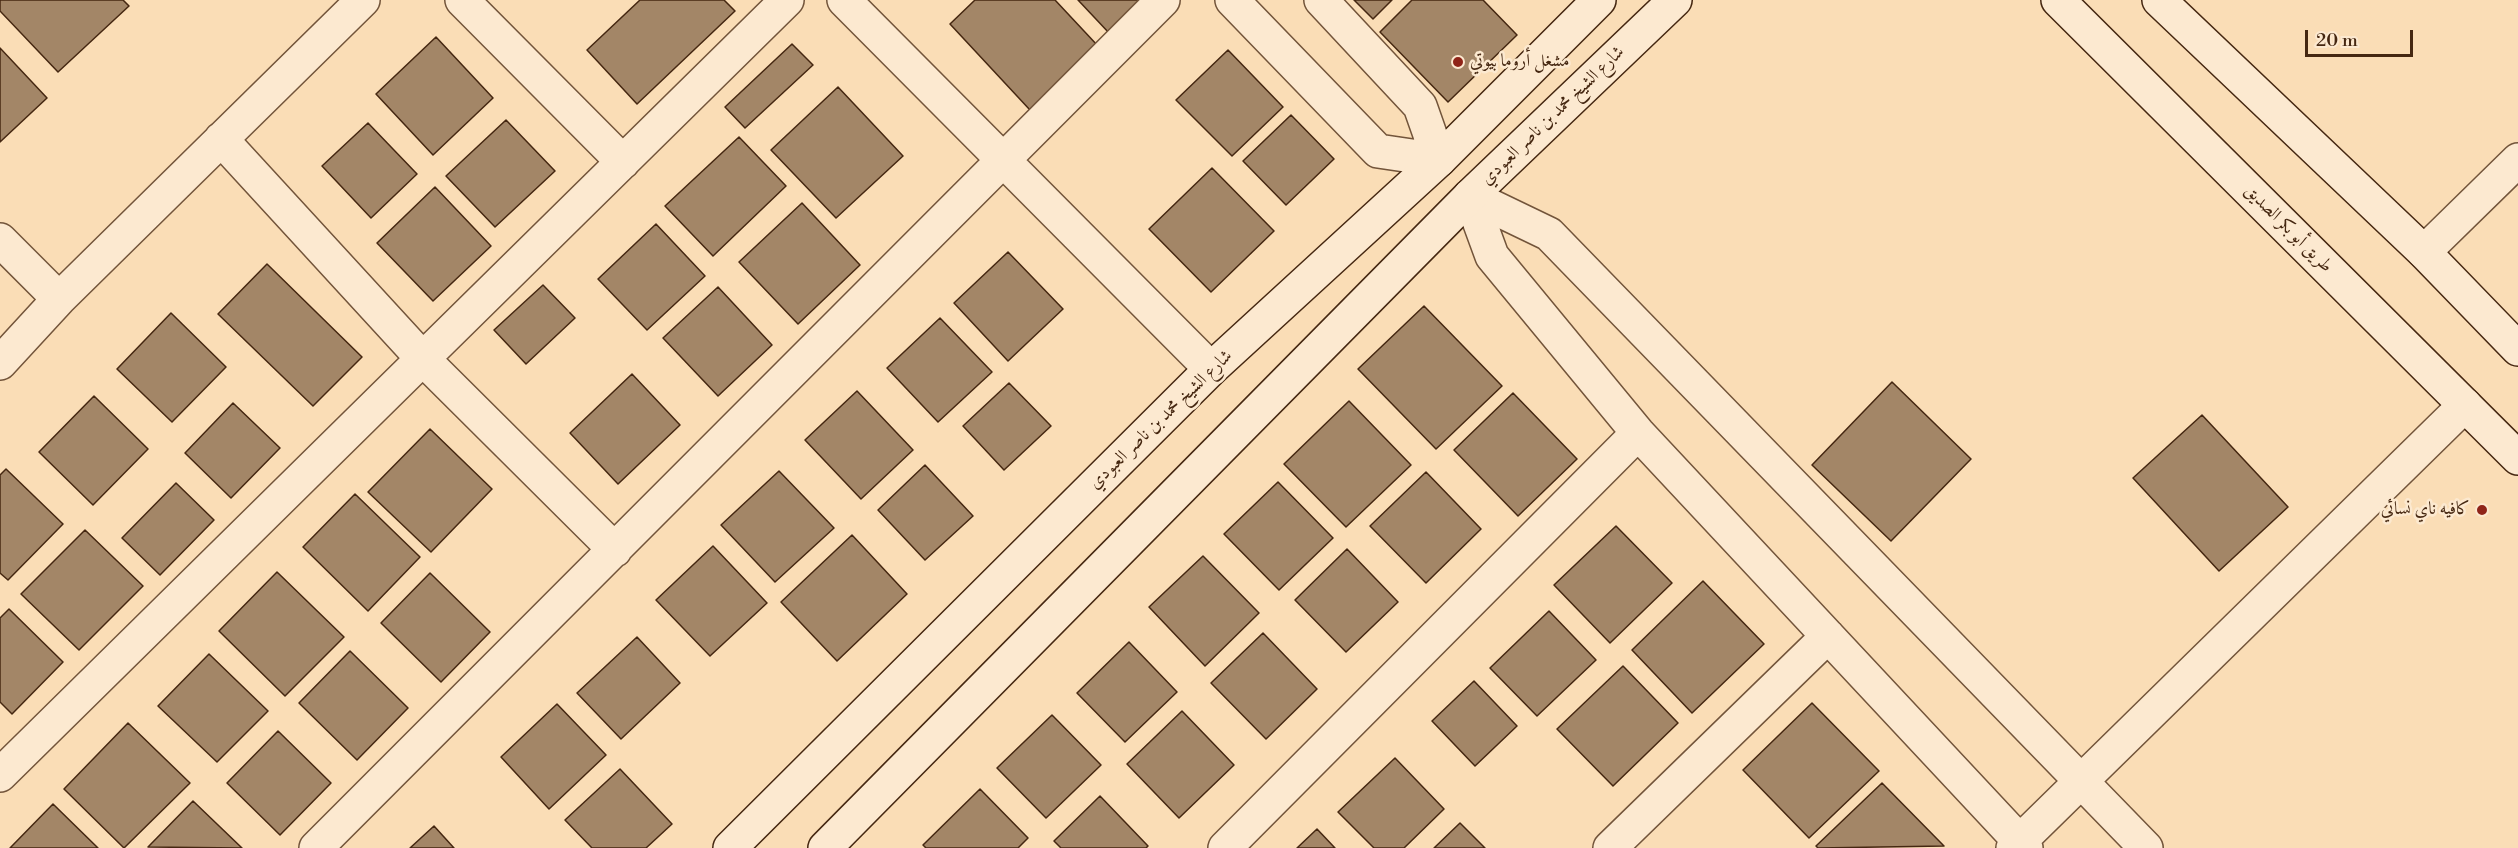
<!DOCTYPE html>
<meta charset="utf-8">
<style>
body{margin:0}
#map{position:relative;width:2518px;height:848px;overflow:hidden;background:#faddb6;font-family:"Libre Bodoni",serif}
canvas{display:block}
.scale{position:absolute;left:2305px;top:30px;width:108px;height:27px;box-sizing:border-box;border:3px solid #452711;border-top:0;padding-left:8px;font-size:18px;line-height:21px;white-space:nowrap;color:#452711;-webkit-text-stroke:4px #fce9d0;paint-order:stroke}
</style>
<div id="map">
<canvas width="2518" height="848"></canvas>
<div class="scale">20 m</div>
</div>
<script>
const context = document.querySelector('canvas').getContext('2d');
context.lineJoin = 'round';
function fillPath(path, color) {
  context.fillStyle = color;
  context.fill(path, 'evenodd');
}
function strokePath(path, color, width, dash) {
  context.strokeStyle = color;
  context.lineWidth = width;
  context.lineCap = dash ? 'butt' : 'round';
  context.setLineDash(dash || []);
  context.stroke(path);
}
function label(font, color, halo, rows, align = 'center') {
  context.font = font + ' "Libre Bodoni",Amiri,serif';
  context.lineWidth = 5;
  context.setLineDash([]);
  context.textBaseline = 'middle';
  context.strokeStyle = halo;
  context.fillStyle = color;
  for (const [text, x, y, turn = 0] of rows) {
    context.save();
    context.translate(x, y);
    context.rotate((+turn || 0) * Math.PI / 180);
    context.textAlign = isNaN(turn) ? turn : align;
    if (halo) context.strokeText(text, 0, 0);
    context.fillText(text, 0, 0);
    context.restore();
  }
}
const building = new Path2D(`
 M0,0h123l6,6 -71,66 -58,-61z
 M640,0h84l11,11 -98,93 -50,-54z
 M975,0h80l43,46 -68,64 -80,-86z
 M1078,0h69l-37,34z
 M1354,0h38l-19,19z
 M1412,0h71l34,35 -69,67 -68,-70z
 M436,37l57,61 -60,57 -57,-61z
 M792,44l21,21 -68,63 -20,-21z
 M0,48l47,50 -47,44z
 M1228,50l55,57 -51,49 -56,-56z
 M838,87l65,69 -67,62 -65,-68z
 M1291,115l43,44 -48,46 -43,-44z
 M506,120l49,51 -60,56 -49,-51z
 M368,123l49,51 -46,44 -49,-52z
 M739,137l47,49 -73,70 -48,-50z
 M1212,168l62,63 -63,61 -62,-63z
 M435,187l56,59 -58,55 -56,-58z
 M802,203l58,62 -62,59 -59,-62z
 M656,224l49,52 -58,54 -49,-51z
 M1008,252l55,57 -55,52 -54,-58z
 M267,264l95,93 -49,49 -95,-92z
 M543,285l32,33 -49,46 -32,-34z
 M718,287l54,58 -54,51 -55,-58z
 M1424,306l78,80 -66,63 -78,-80z
 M171,313l55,54 -54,55 -55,-53z
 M940,318l52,54 -54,50 -51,-54z
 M632,374l48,51 -62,59 -48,-51z
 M1892,382l79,77 -80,82 -79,-76z
 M1009,383l42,43 -47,44 -41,-44z
 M857,391l56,59 -52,49 -56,-59z
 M1513,393l64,66 -59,57 -64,-66z
 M94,396l54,53 -55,56 -54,-53z
 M1349,401l62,64 -65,62 -62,-63z
 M233,403l47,45 -49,50 -46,-45z
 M2202,415l86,92 -69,64 -86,-93z
 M430,429l62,60 -61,63 -63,-60z
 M925,465l48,51 -48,44 -47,-50z
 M6,469l57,55 -55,56 -8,-7v-98z
 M779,471l55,57 -59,54 -54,-57z
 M1426,472l55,57 -55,54 -56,-57z
 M1278,482l55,56 -54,52 -55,-56z
 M176,483l38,37 -54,55 -38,-37z
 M355,494l65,63 -52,54 -65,-64z
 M1616,526l56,57 -62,60 -56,-58z
 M85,530l58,56 -64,64 -58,-56z
 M852,535l55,59 -70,67 -56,-59z
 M713,546l54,57 -57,53 -54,-56z
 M1347,549l51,53 -52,50 -51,-52z
 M1203,556l56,57 -54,53 -56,-59z
 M277,572l67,65 -59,59 -66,-65z
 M430,573l60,59 -49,50 -60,-59z
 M1703,581l61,63 -72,69 -60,-63z
 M9,609l54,53 -51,52 -12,-12v-84z
 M1549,611l47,49 -59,56 -47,-48z
 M1263,633l54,56 -51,50 -55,-56z
 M637,637l43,46 -59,56 -44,-46z
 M1129,642l48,50 -52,50 -48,-49z
 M350,651l58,57 -51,52 -58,-57z
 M209,654l59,57 -51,51 -59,-56z
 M1623,666l55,57 -65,63 -56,-57z
 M1474,681l43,45 -42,40 -43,-45z
 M1812,703l67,68 -70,67 -66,-68z
 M557,704l49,51 -57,54 -48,-52z
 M1182,711l52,54 -55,53 -52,-54z
 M1052,715l49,50 -55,53 -49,-50z
 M128,723l62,60 -66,65 -60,-59z
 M278,731l53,52 -51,52 -53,-52z
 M1395,758l49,51 -40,39h-30l-36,-36z
 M620,769l52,55 -26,24h-54l-27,-28z
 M1882,783l62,63 -126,2 -2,-2z
 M980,789l48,49 -10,10h-92l-3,-3z
 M1100,796l48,50 -2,2h-85l-7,-7z
 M193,801l49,47 -94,-1z
 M53,804l45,44h-88z
 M1460,823l25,25h-51z
 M434,826l20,22h-44z
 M1317,829l18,19h-38z`);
fillPath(building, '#a38667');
strokePath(building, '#452711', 1.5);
const street = new Path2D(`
 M462,0l161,162
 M844,0l367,369
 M1232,0l146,151 61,9 -19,-54 -99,-106
 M221,139l202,220 192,191
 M1470,196l79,38 597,614
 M1470,196l22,60 146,177 388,415
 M0,240l59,59
 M2424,252l94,-92
 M0,363l59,-64 304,-299
 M0,775l787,-775
 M316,848l847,-848
 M1225,848l413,-415
 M1610,848l218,-212
 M2013,848l452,-443`);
const secondary = new Path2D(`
 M2058,0l460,458
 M2159,0l265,252 94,97
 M730,848l481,-479 228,-209 160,-160
 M825,848l645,-652 205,-196`);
strokePath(street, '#72543a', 36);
strokePath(secondary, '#452711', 36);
strokePath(street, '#fce9d0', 33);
strokePath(secondary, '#fce9d0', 33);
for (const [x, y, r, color] of [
 [1458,62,6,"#8f2418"],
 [2482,510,6,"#8f2418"]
]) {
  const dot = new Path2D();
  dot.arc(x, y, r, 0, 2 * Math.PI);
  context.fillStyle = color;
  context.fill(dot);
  strokePath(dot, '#fce9d0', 2);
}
label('18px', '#452711', '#fce9d0', [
 ["مشغل أروما بيوتي",1470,62],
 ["كافيه ناي نسائي",2470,510,"right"]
], 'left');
label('18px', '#452711', '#fce9d0', [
 ["شارع الشيخ محمد بن ناصر العبودي",1553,116,-44],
 ["طريق أبو بكر الصديق",2288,229,45],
 ["شارع الشيخ محمد بن ناصر العبودي",1161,420,-44]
]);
</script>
